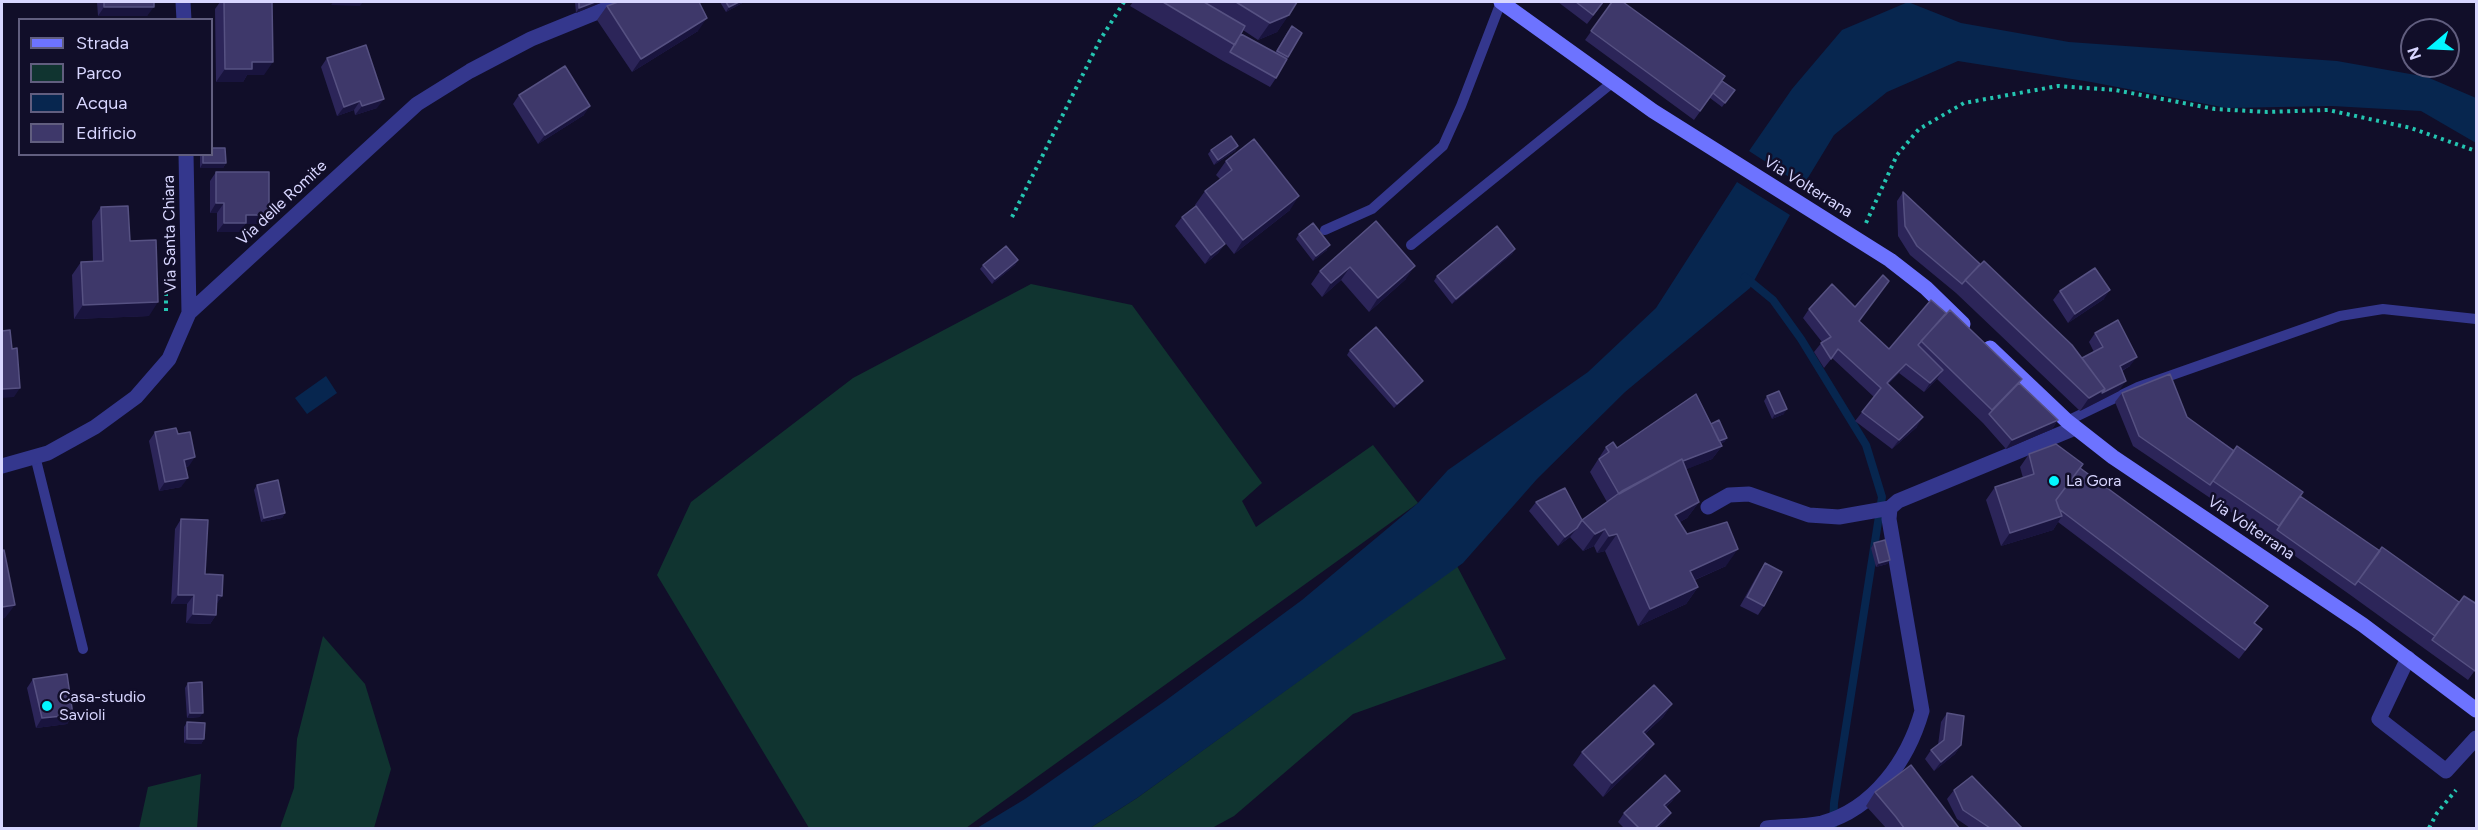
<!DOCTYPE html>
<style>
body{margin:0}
#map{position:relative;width:2478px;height:830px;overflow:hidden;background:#110e29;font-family:Figtree,sans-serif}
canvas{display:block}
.frame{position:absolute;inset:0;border:3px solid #d8d6ff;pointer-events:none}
.legend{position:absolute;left:18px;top:18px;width:195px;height:138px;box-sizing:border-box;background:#110e29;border:2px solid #615e7f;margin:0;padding:8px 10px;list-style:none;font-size:18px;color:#d8d6ff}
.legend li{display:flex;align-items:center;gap:12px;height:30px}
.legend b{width:30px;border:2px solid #615e7f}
.north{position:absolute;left:2400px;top:18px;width:60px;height:60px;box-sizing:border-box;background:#110e29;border:2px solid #615e7f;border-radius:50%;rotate:251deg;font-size:16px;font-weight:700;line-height:24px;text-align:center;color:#d8d6ff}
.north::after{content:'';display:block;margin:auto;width:21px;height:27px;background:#02f6ff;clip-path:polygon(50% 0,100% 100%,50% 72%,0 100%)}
</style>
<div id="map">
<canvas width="2478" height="830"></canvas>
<div class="frame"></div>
<ul class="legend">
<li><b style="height:8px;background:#6d73ff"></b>Strada</li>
<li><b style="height:16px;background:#103430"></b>Parco</li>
<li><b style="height:16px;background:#07264f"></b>Acqua</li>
<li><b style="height:16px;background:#3e386a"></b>Edificio</li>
</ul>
<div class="north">N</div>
</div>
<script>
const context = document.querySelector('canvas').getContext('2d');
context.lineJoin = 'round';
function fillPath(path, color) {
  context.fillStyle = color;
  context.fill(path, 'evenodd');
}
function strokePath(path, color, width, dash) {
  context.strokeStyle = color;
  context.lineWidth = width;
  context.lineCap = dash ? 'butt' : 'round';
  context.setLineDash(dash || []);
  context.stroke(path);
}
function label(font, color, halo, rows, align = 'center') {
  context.font = font + ' Figtree,sans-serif';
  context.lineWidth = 5;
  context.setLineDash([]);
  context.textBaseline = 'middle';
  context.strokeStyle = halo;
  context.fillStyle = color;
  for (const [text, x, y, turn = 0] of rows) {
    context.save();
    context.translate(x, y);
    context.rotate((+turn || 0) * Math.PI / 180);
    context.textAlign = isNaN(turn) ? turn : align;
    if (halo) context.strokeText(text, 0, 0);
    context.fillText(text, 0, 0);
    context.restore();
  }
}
fillPath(new Path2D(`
 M1031,284l101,21 130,178 -20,18 14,26 117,-82 45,58 -452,325h-157l-152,-253 34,-73 162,-124z
 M1457,566l49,93 -153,55 -119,102 -22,12h-122l47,-30z
 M323,636l42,48 26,85 -17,59h-94l14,-40 3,-49z
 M201,774l-4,54h-58l9,-41z`), '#103430');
fillPath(new Path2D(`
 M1908,2l53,21 108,19 268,19 90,16 49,21v45l-55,-32 -89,-5 -105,2 -136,-26 -133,-21 -71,31 -53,43 -31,51 -54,-35 43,-62 50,-59z
 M1737,182l53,33 -40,73 -125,104 -88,87 -74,84 -326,235 -47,30h-113l48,-29 140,-98 137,-101 116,-97 30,-33 140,-98 68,-64z
 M326,376l11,17 -30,21 -12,-16z`), '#07264f');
strokePath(new Path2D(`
 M1745,277l28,23 28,39 65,106 16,52 -48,306 -1,25`), '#07264f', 8);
strokePath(new Path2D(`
 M1012,217l88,-177 24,-38
 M1866,223l31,-68 22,-26 45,-26 94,-17 57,4 100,19 52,3 61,-2 83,18 65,23
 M166,293v20
 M2429,828l8,-15 19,-23`), '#24c5b1', 4, [3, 4.5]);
strokePath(new Path2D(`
 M1325,230l47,-21 71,-63 18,-40 40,-104
 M1411,245l202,-163
 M2067,421l71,-34 202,-71 43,-7 93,10
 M35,456l48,193`), '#34378d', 10);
strokePath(new Path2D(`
 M183,2l1,18
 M186,154l3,159
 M2,466l46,-13 47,-26 41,-30 33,-38 20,-46 228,-209 53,-33 61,-32 91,-37
 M1708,507l21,-12 20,-1 60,21 30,2 51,-9
 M2408,658l-29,61 67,52 30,-33
 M1767,828c18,-2 37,-1 55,-5 52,-14 86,-63 100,-112l-33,-192 1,-11 8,-7 177,-73`), '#34378d', 15);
strokePath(new Path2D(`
 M1501,2l152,109 237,149 36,28 37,36
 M1990,348l77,73 46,36 250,168 113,85`), '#6d73ff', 15);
fillPath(new Path2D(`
 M97,2h57l-7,14h-49z
 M220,2h52l-8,73h-17l-4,7h-27l-1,-73z
 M575,2h28l-27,11z
 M720,2h24l-18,10z
 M1133,2h164l-20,30 -19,8 -15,-10 -2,4 34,19 13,-22 14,2 -26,45 -6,9 -47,-26 -93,-55z
 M1558,2h46l-17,22z
 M1612,2l123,88 -13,17 -12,-9 -16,22 -109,-80z
 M607,6l91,25 -66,41 -35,-52z
 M327,58l50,50 -22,7 -1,-5 -17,6 -16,-49z
 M519,95l65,20 -46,29 -25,-40z
 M1238,146l-3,5 -21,14 -6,-11 3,-4z
 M200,154h12l14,9 -3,5h-23z
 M1226,161l64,49 -56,44 -39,-49 10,-14 15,-12 -4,-4z
 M216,172l47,52h-18l-5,8h-23v-19h-7v-32z
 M1903,192l179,166 12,-6 -5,-10 6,-9 35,33 -8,5 -3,20 -39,20 -124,-118 -46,-38 -12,-19 -1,-35z
 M101,207l29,34 19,75 -75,3 -2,-44 9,-13 12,-1 -1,-40z
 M1182,217l43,27 -7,9 -13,11 -30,-38z
 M1376,221l30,58 -37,33 -28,-32 -19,17 -11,-13 9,-13z
 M1299,234l28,16 -14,11 -17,-22z
 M1515,249l-3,5 -60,50 -18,-23 3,-5z
 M1018,260l-3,5 -23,19 -12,-15 3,-4z
 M2060,291l44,8 -36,24 -15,-23z
 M1931,300l91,79 -3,4 39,37 -6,9 -46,20 -23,-26 -46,-44 -13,13 -25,-19 -11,11 29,43 -25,22 -37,-28 19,-24 -42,-39 -8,10 -10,-16 8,-10 -19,-24 6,-9 46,-2 4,15 30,27z
 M1350,350l70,35 -26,23 -47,-53z
 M2122,393l65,24 113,79 176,173 -8,11 -43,-31 2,-1 -2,1 -76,-55 1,-2 -1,2 -78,-55 -138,-93 -18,-44z
 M1767,396l17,18 -12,5 -8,-18z
 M1711,424l16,14 -3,4 -4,2 2,2 -10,13 -26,10 13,33 -12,16 -7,4 7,12 39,32 -31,14 3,7 -12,17 -48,22 -33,-75 -8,2 -3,-7 -11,5 -13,-14 -12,9 -29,-35 7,-9 46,18 25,-18 -17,-30 16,-25 11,1z
 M155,432l23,2 11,32 -3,1 -5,20 -22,4 -10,-50z
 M2029,454l51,14 182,161 -23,30 -181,-137 -5,8 -52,16 -15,-46 9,-13 28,-9 -3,-11z
 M257,485l28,28 -3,5 -21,4 -7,-32z
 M181,519l24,55 17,22 -5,7 -1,12 -6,9 -24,-1 1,-19h-16l4,-75z
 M1874,543l16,17 -3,4 -11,3 -5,-19z
 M1765,563l-1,43 -6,9 -18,-9 19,-34z
 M33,679l40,36 -6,9 -31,4 -9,-40z
 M188,683l12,34 -13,1 -2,-30z
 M1672,704l-9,13 -18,17 9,10 -10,13 -41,40 -30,-32 9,-13z
 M1947,713l14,32 -6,9 -21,17 -9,-12 6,-9 7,-5 3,-23z
 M187,722l17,17 -3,5 -17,-1v-16z
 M1954,790l68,38h-52l-13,-9 -10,-20z
 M1875,792l84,36h-73l-20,-22z
 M1673,800l-7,7 5,6 -6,9 -7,6h-34l-6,-6 6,-9z`), '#2c2559');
fillPath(new Path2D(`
 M333,2h30l-3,4 -29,-1z
 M595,2h8l-27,11 3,-5z
 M739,2h5l-18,10 3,-5z
 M104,7h50l-7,9h-49z
 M1289,15l-12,17 -19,8 12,-17z
 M707,18l-9,13 -66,41 9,-13z
 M252,62h21l-9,13h-17l-4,7h-27l9,-13z
 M384,99l-7,9 -22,7 7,-9z
 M360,101l-6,9 -17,6 7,-9z
 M590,106l-6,9 -46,29 7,-9z
 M1238,146l-3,5 -21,14 4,-5z
 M203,163h23l-3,5h-23z
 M1299,196l-9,14 -56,44 9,-14z
 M216,203h8l-7,10h-7z
 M246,215h23l-6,9h-18l-5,8h-23l7,-9z
 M1225,244l-7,9 -13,11 6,-9z
 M1330,245l-3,5 -14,11 3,-5z
 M1515,249l-3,5 -60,50 4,-5z
 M1018,260l-3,5 -23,19 3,-5z
 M1415,266l-9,13 -37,33 9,-14z
 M1350,267l-9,13 -19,17 9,-14z
 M2110,290l-6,9 -36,24 7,-9z
 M158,302l-9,14 -75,3 9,-14z
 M2137,357l-7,9 -17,9 7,-9z
 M1906,364l-7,9 -19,19 7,-9z
 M1943,370l-6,9 -13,13 6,-9z
 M1423,381l-3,4 -26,23 3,-4z
 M2126,381l-7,10 -39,20 9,-13 16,-9z
 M20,388l-6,9 -12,1v-9z
 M1787,409l-3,5 -12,5 3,-5z
 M1923,417l-6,10 -25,22 7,-9z
 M2058,420l-6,9 -46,20 6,-9z
 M1727,438l-3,4 -13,5 3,-4z
 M1722,446l-10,13 -47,19 9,-14z
 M195,457l-6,9 -11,3 6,-9z
 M188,478l-7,9 -22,4 6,-9z
 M1699,502l-12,16 -24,13 12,-16z
 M285,513l-3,5 -21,4 3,-4z
 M2062,516l-9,14 -52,16 9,-13z
 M1577,528l-7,9 -12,9 7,-9z
 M1605,529l-11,17 -11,5 12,-17z
 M1617,534l-12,17 -8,2 12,-17z
 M1738,549l-12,17 -48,21 12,-16z
 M1890,560l-3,4 -11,3 3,-4z
 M1698,587l-12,17 -48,22 12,-17z
 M178,595h16l-7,9h-16z
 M217,595l5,1 -6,9z
 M15,605l-10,13 -3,1v-12z
 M193,614l23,1 -6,9 -24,-1z
 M1672,704l-9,13 -30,28 10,-13z
 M190,713h13l-3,4 -13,1z
 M73,715l-6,9 -31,4 6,-10z
 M187,739h17l-3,5 -17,-1z
 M1654,744l-10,13 -41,40 9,-14z
 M1961,745l-6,9 -21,17 7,-9z
 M1680,791l-7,9 -15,14 6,-9z
 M1671,813l-6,9 -7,6h-3z`), '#19143e');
const building = new Path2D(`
 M104,2h50v5h-50z
 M224,2h48l1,60h-21v7h-27z
 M579,2h16l-16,6z
 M618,2h81l8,16 -66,41 -34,-53z
 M726,2h13l-10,5z
 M1163,2h41l41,24 -10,19z
 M1236,2h61l-8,13 -19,8z
 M1576,2h27l-10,13z
 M1612,2h11l102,74 -25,35 -109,-80z
 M1292,26l10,7 -14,24 -11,-6z
 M1241,34l46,25 -11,19 -46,-26z
 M366,45l18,54 -22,7 -2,-5 -16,6 -17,-49z
 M565,66l25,40 -45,29 -26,-40z
 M1722,81l13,9 -10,13 -12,-10z
 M1231,136l7,10 -20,14 -7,-10z
 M1254,139l45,57 -56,44 -38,-49 27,-21 -6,-9z
 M212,148h13l1,15h-23v-9h9z
 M216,172h53v43h-23v8h-22v-20h-8z
 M1903,192l77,72 -18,20 -45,-38 -12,-20z
 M128,206l2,35 26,-1 2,62 -75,3 -2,-43 22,-1 -2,-54z
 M1196,206l29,38 -14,11 -29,-38z
 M1376,221l39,45 -37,32 -28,-31 -19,16 -11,-12z
 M1313,223l17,22 -14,11 -17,-22z
 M1497,226l18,23 -59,50 -19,-23z
 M1006,246l12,14 -23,19 -12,-14z
 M1984,261l88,84 33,44 -16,9 -124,-118z
 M2095,268l15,22 -35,24 -15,-23z
 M1883,275l6,6 -30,40 30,28 42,-49 15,13 -28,32 25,25 -13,13 -24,-19 -19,19 36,34 -24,23 -37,-28 19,-24 -43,-39 -7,10 -10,-16 10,-6 -22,-28 23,-25 23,23z
 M1950,310l72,69 -30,31 -71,-69z
 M2118,320l19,37 -17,9 6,15 -24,12 3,-4 -23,-31 21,-11 -8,-14z
 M1376,327l47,54 -26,23 -47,-54z
 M10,330l2,19 5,-1 3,40 -18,1v-58z
 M2170,374l17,43 47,34 -24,34 -71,-49 -17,-43z
 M2019,383l39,37 -46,20 -23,-26z
 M1779,391l8,18 -12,5 -8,-18z
 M1696,394l26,52 -39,15 -1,-2 -63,35 -20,-35 10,-7 -3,-5 7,-5 4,6z
 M1719,420l8,18 -8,3 -8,-17z
 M176,428l2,6 12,-2 5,25 -11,3 4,18 -23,4 -10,-50z
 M2056,444l27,20 -27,36 6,16 -52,17 -15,-46 39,-13 -5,-20z
 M2237,446l66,46 -24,34 -66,-45z
 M1682,459l17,43 -24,13 12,19 40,-12 11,27 -48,22 8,16 -48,22 -33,-75 -8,2 -4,-7 -10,5 -13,-14 40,-29z
 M2080,468l188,138 -14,17 8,6 -17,21 -186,-141 -3,-9z
 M278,480l7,33 -21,5 -7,-33z
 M1565,488l17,32 -5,8 -12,9 -29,-35z
 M2300,496l80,55 -25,34 -78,-55z
 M181,519l27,1 -3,54 18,1 -1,21 -5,-1 -1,20 -23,-1 1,-19h-16z
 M1885,540l5,20 -11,3 -5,-20z
 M2382,547l77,55 -24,34 -77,-55z
 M4,550l11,55 -13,2v-56z
 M1765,563l17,9 -18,34 -17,-9z
 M2464,596l11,7 1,-2v68l-1,2 -43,-31z
 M67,674l6,41 -31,3 -9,-39z
 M202,682l1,31h-13l-2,-30z
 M1654,685l18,19 -29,28 11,12 -42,39 -30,-31z
 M1947,713l17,3 -3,29 -20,17 -10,-12 13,-10z
 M187,722l18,1 -1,16h-17z
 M1911,765l48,63h-55l-8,-11 -21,-25z
 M1665,775l15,16 -16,14 7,8 -16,15h-16l-15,-15z
 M1972,776l50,52h-32l-27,-18 -9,-20z`);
fillPath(building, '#3e386a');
strokePath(building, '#565182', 1.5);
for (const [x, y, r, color] of [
 [2054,481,6,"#02f6ff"],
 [47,706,6,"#02f6ff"]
]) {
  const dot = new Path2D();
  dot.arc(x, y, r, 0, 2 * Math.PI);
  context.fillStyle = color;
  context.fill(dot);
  strokePath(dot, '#110e29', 2);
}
label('16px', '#d8d6ff', '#110e29', [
 ["Via Volterrana",1808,187,32],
 ["Via delle Romite",282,203,-43],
 ["Via Santa Chiara",170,234,-91],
 ["Via Volterrana",2251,528,34]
]);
label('16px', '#d8d6ff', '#110e29', [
 ["La Gora",2066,481],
 ["Casa-studio",59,697],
 ["Savioli",59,715]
], 'left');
</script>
